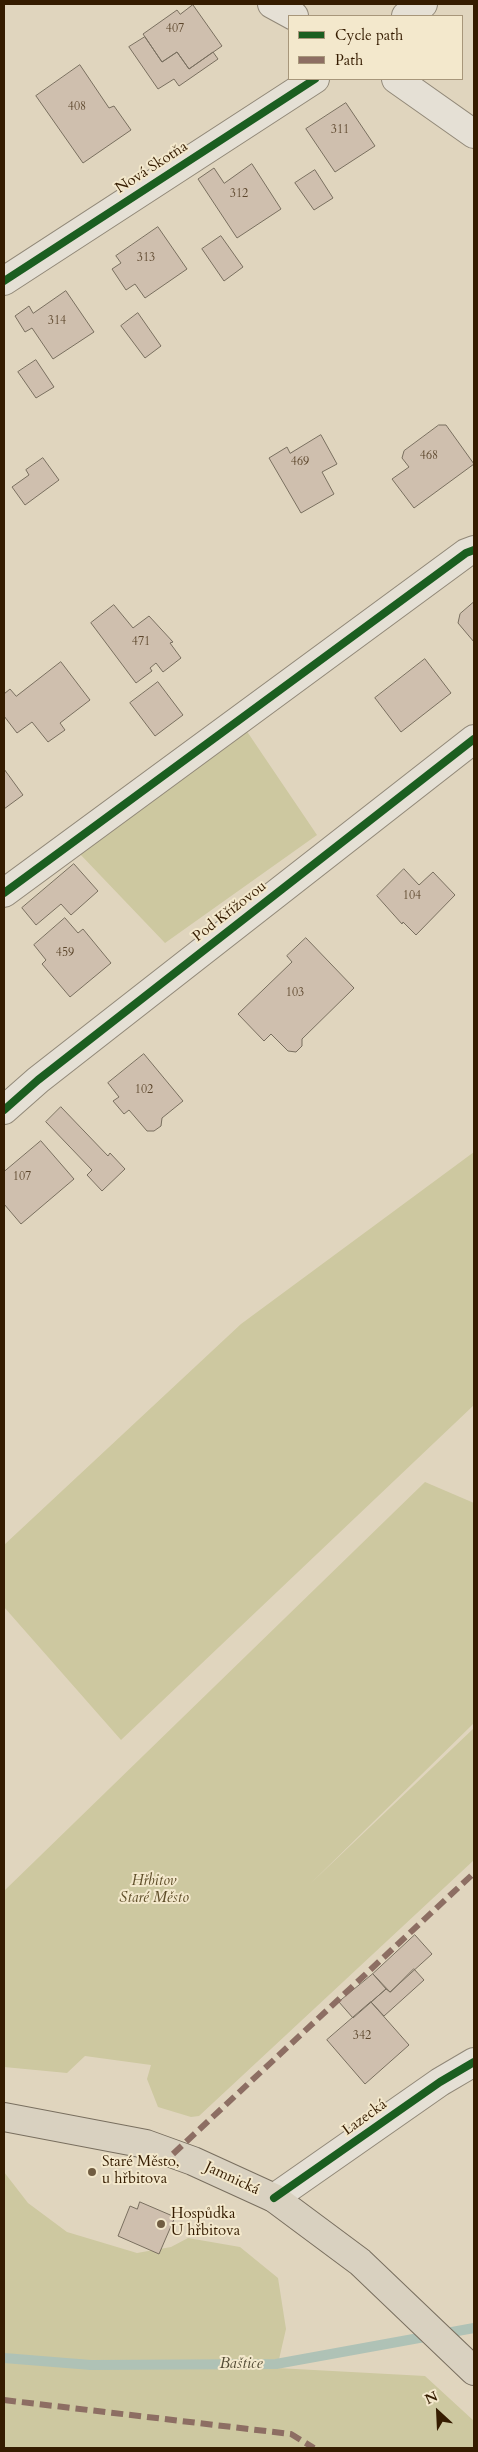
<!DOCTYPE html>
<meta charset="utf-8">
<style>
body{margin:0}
#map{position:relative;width:478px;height:2452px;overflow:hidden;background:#e0d5be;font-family:Cardo,serif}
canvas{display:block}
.frame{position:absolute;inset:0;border:5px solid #351c00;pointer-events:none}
.legend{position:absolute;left:288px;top:15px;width:175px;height:65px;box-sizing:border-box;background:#f3e8cc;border:1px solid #a7967a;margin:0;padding:6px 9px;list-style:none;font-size:15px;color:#351c00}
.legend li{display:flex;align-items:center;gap:10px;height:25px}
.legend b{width:25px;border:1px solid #a7967a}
.north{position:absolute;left:413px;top:2387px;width:50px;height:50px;-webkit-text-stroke:4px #f3e8cc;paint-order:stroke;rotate:335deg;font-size:14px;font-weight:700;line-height:20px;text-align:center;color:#351c00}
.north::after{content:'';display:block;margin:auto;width:18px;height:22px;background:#351c00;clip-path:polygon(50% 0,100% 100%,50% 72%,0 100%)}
</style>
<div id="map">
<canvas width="478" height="2452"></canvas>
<div class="frame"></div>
<ul class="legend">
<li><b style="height:6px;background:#1b5e20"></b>Cycle path</li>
<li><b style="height:6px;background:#8d6e63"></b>Path</li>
</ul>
<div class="north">N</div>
</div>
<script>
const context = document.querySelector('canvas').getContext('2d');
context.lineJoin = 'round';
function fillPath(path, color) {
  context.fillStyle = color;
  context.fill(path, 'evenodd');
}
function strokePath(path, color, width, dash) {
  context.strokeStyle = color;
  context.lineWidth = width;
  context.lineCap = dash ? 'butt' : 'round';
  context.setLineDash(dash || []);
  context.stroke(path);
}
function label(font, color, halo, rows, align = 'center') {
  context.font = font + ' Cardo,serif';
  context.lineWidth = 4;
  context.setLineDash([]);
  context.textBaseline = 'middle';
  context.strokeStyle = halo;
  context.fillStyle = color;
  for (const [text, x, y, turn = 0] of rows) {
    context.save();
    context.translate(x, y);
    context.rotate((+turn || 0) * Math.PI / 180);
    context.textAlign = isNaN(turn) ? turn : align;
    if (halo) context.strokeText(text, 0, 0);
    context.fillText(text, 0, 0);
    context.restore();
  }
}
fillPath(new Path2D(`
 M246,730l71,105 -152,108 -86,-90z
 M474,1152v253l-353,335 -117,-133v-62l237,-221z
 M425,1482l49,21v220l-164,161 164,-156v132l-275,256 -8,1 -33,-10 -11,-28 4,-14 -66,-9 -18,17 -63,-6v-176z
 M4,2172l24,31 39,29 70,21 34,-6 17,-9 52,9 38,31 8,51 -9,39 148,8 49,45v27h-470z`), '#cdc8a0');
strokePath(new Path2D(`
 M4,2358l87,7 185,-1 198,-36`), '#afc2b6', 10);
const building = new Path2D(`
 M193,5l29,41 -33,23 -12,-17 -15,10 -19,-28 34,-24 3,4z
 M145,37l17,25 15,-10 12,17 24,-17 5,7 -39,27 -5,-7 -16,10 -29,-42z
 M80,65l29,43 5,-2 17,24 -48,33 -47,-67z
 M346,103l29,43 -40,26 -29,-43z
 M252,164l29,45 -44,29 -39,-59 16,-11 10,15z
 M315,170l18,28 -19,12 -19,-27z
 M158,227l29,42 -42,29 -10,-14 -9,6 -14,-21 9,-6 -5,-7z
 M221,236l22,31 -19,14 -22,-32z
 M66,291l28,41 -41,27 -21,-31 -7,4 -10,-16 14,-10 4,7z
 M138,313l23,33 -16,12 -24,-32z
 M36,360l18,27 -18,11 -18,-26z
 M439,425h7l28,39 -60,44 -22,-29 17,-12 -7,-9 2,-7z
 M321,435l16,29 -15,8 12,22 -33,19 -32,-55 18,-11 3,6z
 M43,458l16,22 -34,25 -13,-18 17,-12 -3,-5z
 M474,602v40l-16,-19 2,-9z
 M114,605l19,23 16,-12 24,26 -3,1 11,15 -18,14 -7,-9 -6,5 2,3 -16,12 -45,-60z
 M425,659l26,34 -50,39 -26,-34z
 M61,662l29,38 -30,23 5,7 -17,12 -16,-20 -15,11 -13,-17v-22l6,-5 6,7z
 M158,682l25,33 -28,21 -25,-33z
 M4,769l19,26 -19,14z
 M74,864l24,27 -27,24 -10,-11 -25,21 -14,-17z
 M404,869l15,16 14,-13 22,23 -39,40 -13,-13 -1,2 -25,-28z
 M65,918l13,15 5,-4 28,34 -41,34 -28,-33 4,-4 -12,-15z
 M306,938l48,50 -52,51v7l-6,6 -8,-1 -17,-17 -7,7 -26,-27 54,-52 -5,-6z
 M144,1054l39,47 -21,17 -1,8 -7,5h-7l-18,-21 -5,4 -11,-13 6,-4 -11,-14z
 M61,1107l47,49 2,-3 15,16 -23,22 -15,-16 5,-5 -46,-48z
 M41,1141l33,38 -53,45 -17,-20v-32z
 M415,1935l17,19 -42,38 -17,-18z
 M414,1969l10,11 -40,36 -13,-14 15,-13 4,3z
 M373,1974l13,15 -33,29 -14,-16z
 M371,2002l38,43 -44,39 -38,-44z
 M140,2202l35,15 -16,37 -41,-18 12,-30 7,3z`);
fillPath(building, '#cfbfae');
strokePath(building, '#796f5f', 1);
const minor = new Path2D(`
 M272,4l22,12
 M406,16l17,-12
 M396,79l78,55
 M4,281l311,-202
 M4,893l462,-340 8,-3
 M4,1110l34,-30 436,-341
 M274,2198l166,-116 34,-20`);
const major = new Path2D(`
 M4,2117l142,27 47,17 81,37 86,64 114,109`);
strokePath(minor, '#918878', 30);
strokePath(major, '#796f5f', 30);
strokePath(minor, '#e5e0d5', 28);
strokePath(major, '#d9d1c0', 28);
strokePath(new Path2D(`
 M173,2154l301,-281
 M4,2400l287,34 23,14`), '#8d6e63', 6, [12, 6]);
strokePath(new Path2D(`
 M4,281l311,-202
 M4,893l462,-340 8,-3
 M4,1110l34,-30 436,-341
 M274,2198l166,-116 34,-20`), '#1b5e20', 8);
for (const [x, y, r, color] of [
 [92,2172,5,"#715d42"],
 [161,2224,5,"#715d42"]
]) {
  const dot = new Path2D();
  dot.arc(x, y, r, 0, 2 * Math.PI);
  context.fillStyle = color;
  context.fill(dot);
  strokePath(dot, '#f3e8cc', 2);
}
label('12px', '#5c462c', null, [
 ["407",175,29],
 ["408",77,107],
 ["311",340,130],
 ["312",239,194],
 ["313",146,258],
 ["314",57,321],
 ["468",429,456],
 ["469",300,462],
 ["471",141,642],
 ["104",412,896],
 ["459",65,953],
 ["103",295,993],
 ["102",144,1090],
 ["107",22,1177],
 ["342",362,2036]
]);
label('15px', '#351c00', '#f3e8cc', [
 ["Nová Skotňa",152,168,-33],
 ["Pod Křížovou",230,912,-38],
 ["Lazecká",365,2118,-36],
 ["Jamnická",232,2179,25]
]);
label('italic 15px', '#5e4d28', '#f3e8cc', [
 ["Hřbitov",154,1882],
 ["Staré Město",154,1899]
]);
label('15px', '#351c00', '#f3e8cc', [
 ["Staré Město,",102,2163],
 ["u hřbitova",102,2180],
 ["Hospůdka",171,2215],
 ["U hřbitova",171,2232]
], 'left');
label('italic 16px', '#534b35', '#f3e8cc', [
 ["Baštice",241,2364]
]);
</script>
